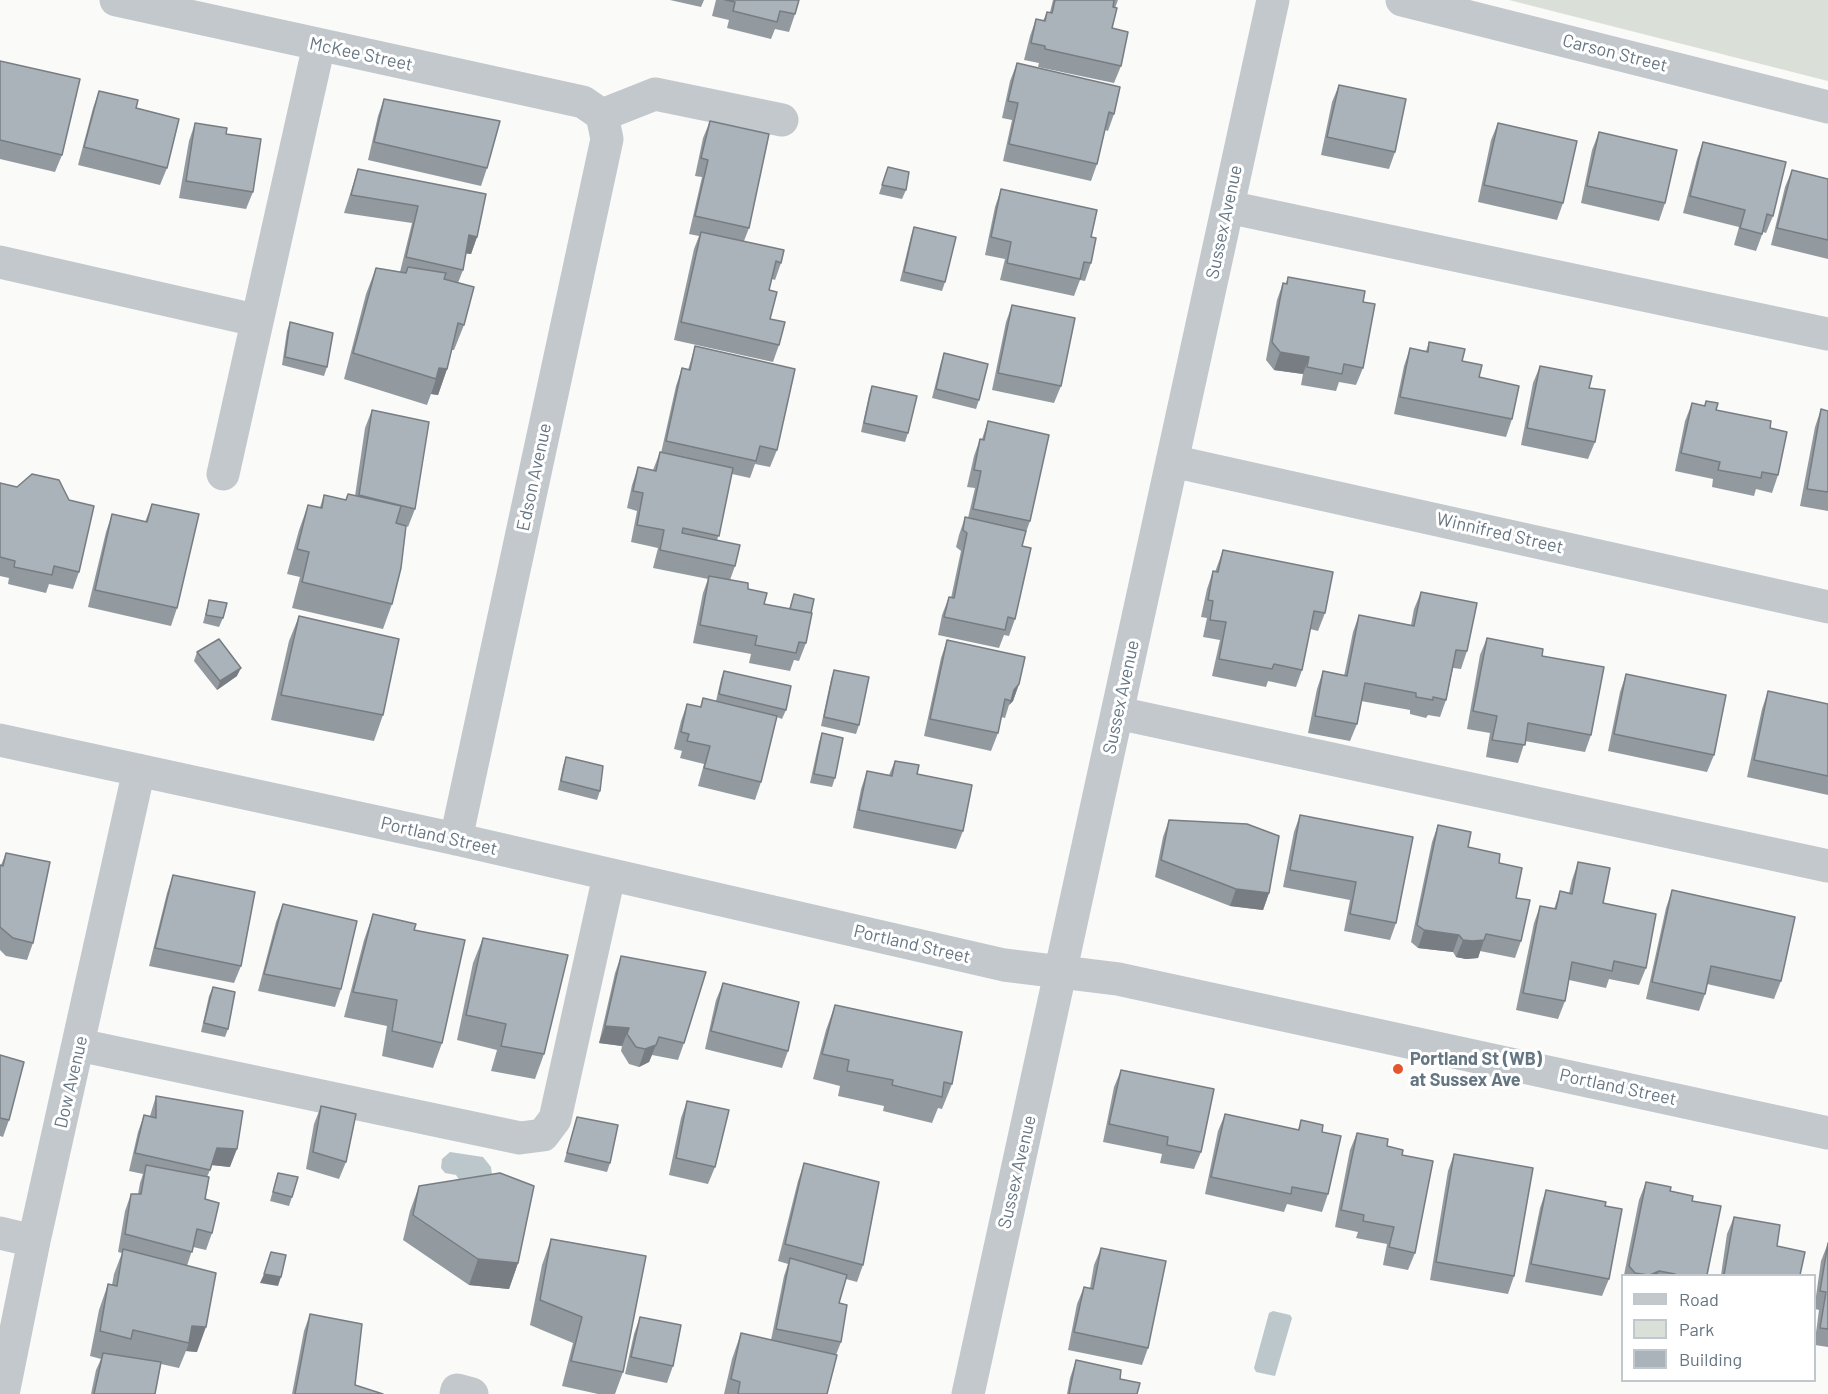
<!DOCTYPE html>
<style>
body{margin:0}
#map{position:relative;width:1828px;height:1394px;overflow:hidden;background:#fafaf8;font-family:Barlow,sans-serif}
canvas{display:block}
.legend{position:absolute;left:1621px;top:1274px;width:195px;height:108px;box-sizing:border-box;background:#fff;border:2px solid #c1c8cd;margin:0;padding:8px 10px;list-style:none;font-size:18px;color:#657683}
.legend li{display:flex;align-items:center;gap:12px;height:30px}
.legend b{width:30px;border:2px solid #c1c8cd}
</style>
<div id="map">
<canvas width="1828" height="1394"></canvas>
<ul class="legend">
<li><b style="height:8px;background:#c3c8cc"></b>Road</li>
<li><b style="height:16px;background:#dadfd7"></b>Park</li>
<li><b style="height:16px;background:#aab3b9"></b>Building</li>
</ul>
</div>
<script>
const context = document.querySelector('canvas').getContext('2d');
context.lineJoin = 'round';
function fillPath(path, color) {
  context.fillStyle = color;
  context.fill(path, 'evenodd');
}
function strokePath(path, color, width, dash) {
  context.strokeStyle = color;
  context.lineWidth = width;
  context.lineCap = dash ? 'butt' : 'round';
  context.setLineDash(dash || []);
  context.stroke(path);
}
function label(font, color, halo, rows, align = 'center') {
  context.font = font + ' Barlow,sans-serif';
  context.lineWidth = 6;
  context.setLineDash([]);
  context.textBaseline = 'middle';
  context.strokeStyle = halo;
  context.fillStyle = color;
  for (const [text, x, y, turn = 0] of rows) {
    context.save();
    context.translate(x, y);
    context.rotate((+turn || 0) * Math.PI / 180);
    context.textAlign = isNaN(turn) ? turn : align;
    if (halo) context.strokeText(text, 0, 0);
    context.fillText(text, 0, 0);
    context.restore();
  }
}
fillPath(new Path2D(`
 M1509,0h319v81z`), '#dadfd7');
fillPath(new Path2D(`
 M450,1152l33,5 8,10 1,8 -32,6 -4,-6 -11,-2 -4,-5 1,-9z
 M1273,1311l17,4 2,3 -17,58 -19,-4 -2,-4 15,-55z`), '#bbc7cb');
strokePath(new Path2D(`
 M116,0l467,102 19,13
 M1402,0l426,107
 M602,115l53,-21 127,26
 M1228,207l600,127
 M0,262l255,58
 M1172,461l656,146
 M223,474l96,-429
 M1118,713l710,153
 M0,740l456,99 548,126 114,14 710,154
 M456,839l151,-700 -5,-24
 M79,1045l441,93 23,-3 12,-16 54,-243
 M0,1233l34,8
 M3,1394l31,-153 105,-471
 M456,1394l1,-4 15,4
 M968,1394l305,-1394`), '#c3c8cc', 33);
fillPath(new Path2D(`
 M670,0h34l-3,7z
 M716,0h83l-4,14 -6,18 -14,-3 -4,10 -44,-11 2,-8 -17,-4z
 M1053,0h65l-3,8 -3,20 9,38 -7,17 -76,-16 1,-4 -15,-3 6,-24 6,-17 7,2 4,-9h3z
 M0,61l62,94 -7,17 -55,-13z
 M1017,63l97,51 -6,17 -3,-1 -8,34 -6,17 -88,-20 9,-41 -10,-2 8,-37z
 M1339,85l56,67 -6,17 -68,-14 11,-53z
 M99,91l37,17 31,60 -7,17 -82,-20 15,-57z
 M384,99l103,69 -6,18 -113,-26 10,-44z
 M710,121l39,107 -5,13 37,22 -6,17 -3,-1 -3,11 1,29 9,26 -6,17 -99,-22 20,-91 5,-13 -10,-2 13,-57 -7,-1 8,-38z
 M195,123l31,11 27,58 -7,17 -67,-11 10,-57z
 M1498,123l65,80 -6,17 -79,-18 13,-62z
 M1599,132l66,71 -6,18 -78,-18 11,-53z
 M1703,142l70,74 -7,17 -3,-1 -7,19 -22,-6 5,-18 -56,-14 14,-54z
 M888,167l18,23 -4,9 -23,-5z
 M358,169l119,68 -6,17 -5,-1 -3,17 -5,13 6,42 -10,25h-2l-5,19 -9,26 -7,-1 -4,11 -83,-26 22,-85 10,-26 24,4 12,-49 -68,-10z
 M1792,170l36,9v80l-57,-14 14,-58z
 M1001,189l90,48v26l-6,18 -5,-1 -6,16 -74,-16 5,-21 -20,-4 10,-48z
 M914,227l31,55 -3,9 -42,-10 11,-45z
 M1288,277l75,25v66l-7,17 -17,-3 -3,9 -35,-6 2,-11 -29,-4 -8,-10 11,-60 6,-17h3z
 M1012,305l49,81 -7,17 -62,-13 14,-68z
 M290,322l37,45 -3,9 -42,-11 5,-34z
 M1429,342l33,19 50,58 -6,18 -112,-23 10,-48 6,-18 16,3z
 M695,346l82,104 -7,17 -15,-3 -5,14 -18,-4 -15,67 18,25 -5,14 18,9 16,15 25,5 5,-15 17,19 -5,30 -7,18 -5,-1 -4,11 -41,-8 2,-9 -58,-11 10,-50 5,-14 -55,-11 5,-20 -27,-6 6,-31 -10,-3 5,-23 6,-18 15,3 7,-18 1,1 15,-67 6,-18 6,2z
 M944,353l35,47 -3,9 -44,-11 9,-36z
 M1540,366l49,22 6,54 -7,17 -67,-14 12,-62z
 M872,386l36,47 -3,9 -44,-10 8,-37z
 M1706,401l10,9 54,18 8,47 -6,18 -16,-4 -2,7 -42,-9 1,-8 -38,-8 10,-50 7,-18 12,3z
 M1821,409l7,2v100l-28,-5 15,-79z
 M372,410l43,99 -7,18 -2,-1 -14,78 -9,25 -91,-21 8,-31 -13,-3 12,-44 9,-25 12,2 4,-12 22,5 2,-6 7,2 10,-68z
 M988,421l42,100 -6,17 -2,8 -7,73 -6,17 -5,-1 -5,13 -61,-13 4,-20 7,-18 2,1 10,-47 -5,-4 3,-12 6,-18 3,1 7,-30 -8,-1 7,-31 6,-17h2z
 M0,483l79,89 -6,17 -24,-5 -3,9 -38,-9 1,-6 -9,-2z
 M152,504l25,104 -6,18 -83,-19 18,-75 6,-18 33,8z
 M1223,550l102,63 -7,18 -8,-2 -8,41 -6,17 -28,-6 -2,6 -54,-11 8,-36 -17,-3 4,-19 -6,-1 6,-28 6,-18 2,1z
 M1421,592l46,59 -6,18 -8,-1 -7,32 -6,17 -12,-2 -2,3 -16,-4v-4l-49,-9 -4,23 -7,17 -42,-8 9,-44 6,-18 21,5 9,-44 6,-17 52,10 3,-16z
 M209,600l14,18 -4,9 -16,-4z
 M299,616l84,99 -9,26 -103,-21 18,-79z
 M1487,638l55,18 49,79 -6,17 -60,-11 -7,22 -32,-6 4,-24 -23,-4 13,-74z
 M947,640l72,44 -6,17 -4,4 -4,13 -4,-1 -3,16 -7,18 -67,-15 17,-78z
 M197,652l40,24 -20,14 -23,-29z
 M834,670l25,55 -3,9 -35,-8 10,-47z
 M724,671l62,39 -4,9 -5,-2 -16,65 -6,18 -57,-14 6,-22 -24,-6 2,-7 -8,-2 7,-28 6,-17 13,3 3,-9 13,3 5,-22z
 M1626,674l88,81 -7,17 -99,-21 12,-59z
 M1768,691l60,13v91l-81,-18 15,-68z
 M822,733l13,45 -3,9 -22,-4 9,-41z
 M566,757l34,34 -3,9 -39,-10 5,-24z
 M895,761l22,13 46,57 -7,18 -103,-21 8,-39 6,-18 22,4z
 M1300,815l96,108 -6,17 -46,-9 6,-31 -67,-13 11,-55z
 M1169,820l100,73 -6,17 -33,-4 -75,-29 8,-40z
 M1438,825l30,22 31,16 17,35 5,43 -6,17 -35,-7 -2,7 -12,1 -10,-2 -3,-5 -35,-4 -7,-6 21,-100z
 M6,853l27,90 -6,17 -21,-4 -6,-6v-85h1z
 M1578,862l25,41 43,65 -7,17 -30,-6 -3,9 -37,-8 -4,21 -7,18 -42,-9 18,-87 6,-17 14,3 6,-18 9,2 3,-13z
 M173,875l68,91 -7,17 -85,-17 18,-73z
 M1672,890l109,91 -7,18 -67,-15 -2,10 -6,17 -53,-12 20,-91z
 M283,904l58,85 -6,18 -77,-16 18,-69z
 M373,914l41,16 28,113 -9,25 -51,-12 5,-30 -43,-9 20,-77z
 M483,938l61,116 -9,25 -44,-8 6,-21 -40,-10 16,-77z
 M621,956l63,87 -6,17 -26,-5 -3,7 -10,5 -10,-3 -8,-13 1,-5 -23,-3 16,-70z
 M723,983l65,68 -6,17 -77,-19 11,-49z
 M213,987l15,42 -3,8 -24,-5 8,-36z
 M835,1005l117,79 -10,25 -4,-1 -6,15 -49,-12 1,-5 -46,-10 2,-10 -27,-7 13,-49z
 M0,1055l9,65 -6,17 -3,-1z
 M1121,1070l80,82 -7,17 -34,-6 2,-9 -59,-12 11,-55z
 M156,1096l74,71 -18,-2 -5,12 -2,22 7,34 -6,17 -13,-3 -6,19 10,86 -11,-1 -7,17 -18,-4 -6,30h-64l5,-24 5,-11 -11,-3 9,-46 9,-26 4,1 2,-11 8,-21 -4,-1 7,-41 6,-17h7l2,-11 3,-9 -14,-3 9,-39 6,-17 6,1z
 M687,1101l28,66 -7,17 -39,-9 12,-57z
 M321,1106l25,56 -7,17 -33,-10 8,-45z
 M1225,1114l73,16 3,-10 21,12 6,62 -6,18 -35,-8 -3,8 -79,-18 13,-63z
 M577,1117l33,46 -3,9 -43,-10z
 M1357,1133l45,22 13,98 -7,17 -25,-5 4,-21 -31,-6 2,-6 -23,-5 15,-77z
 M1454,1154l60,122 -6,18 -78,-14 18,-109z
 M804,1163l59,102 -6,17 -11,-3 -7,24 2,39 -5,13 -9,39h-103l8,-35 9,-26 30,7 13,-64 4,-12 -10,-3 20,-80z
 M278,1173l14,24 -3,9 -19,-5z
 M1646,1182l46,19 15,74h-83l15,-75z
 M419,1186l99,77 -9,26 -40,-4 -66,-45 7,-29z
 M1546,1190l59,16 4,73 -7,17 -77,-14 15,-74z
 M1734,1217l43,29 23,29h-79l6,-41z
 M551,1239l72,133 -8,22h-17l-36,-8 11,-43 -43,-18 12,-60z
 M1828,1243v104l-13,-2v-5l4,-30 -4,-1v-6l6,-42z
 M1101,1248l47,100 -6,17 -74,-15 9,-46 7,-17 6,1 4,-23z
 M310,1314l45,71 28,9h-91l12,-63z
 M640,1317l33,49 -6,17 -42,-9 9,-40z
 M1076,1360l44,19 17,15h-70l3,-16z`), '#929a9f');
fillPath(new Path2D(`
 M469,235l8,2 -6,17 -9,-1z
 M1280,352l29,5 -6,17 -29,-4z
 M439,368l8,1 -9,26 -7,-1 5,-15z
 M241,668l-4,8 -20,14 3,-9z
 M1019,684l-6,17 -4,4 5,-15z
 M1236,889l33,4 -6,17 -33,-4z
 M1424,930l35,5 -6,17 -35,-4z
 M1463,940h21l-6,18 -12,1 -10,-2z
 M605,1026l24,2 -7,18 -23,-3z
 M656,1045l-7,17 -10,5 6,-18z
 M217,1148l20,1 -7,18 -19,-2z
 M478,1259l40,4 -9,26 -40,-4z
 M1659,1271l-2,4h-7z
 M264,1274l17,3 -3,9 -18,-3z
 M192,1326l14,1 -9,25 -11,-1 3,-8z`), '#777d82');
const building = new Path2D(`
 M725,0h74l-4,14 -15,-3 -3,11 -44,-11 2,-9z
 M1055,0h59l-1,7 4,1 -5,20 16,4 -7,34 -76,-17v-3l-14,-3 5,-24 9,2 2,-9 5,1z
 M0,61l80,18 -18,76 -62,-15z
 M1017,63l103,24 -6,27 -5,-2 -12,52 -88,-20 9,-41 -10,-2z
 M1339,85l67,14 -11,53 -68,-15z
 M99,91l39,9 -2,8 43,11 -12,49 -83,-21z
 M384,99l116,22 -13,47 -113,-26z
 M710,121l59,13 -20,94 -54,-12 13,-56 -7,-2z
 M195,123l32,5 -1,6 35,5 -8,53 -67,-11z
 M1498,123l79,18 -14,62 -79,-18z
 M1599,132l78,18 -12,53 -78,-17z
 M1703,142l83,20 -13,54 -6,-2 -5,20 -22,-6 5,-18 -55,-14z
 M888,167l21,5 -3,18 -24,-5z
 M358,169l128,25 -9,43 -8,-2 -6,35 -57,-13 12,-51 -67,-11z
 M1792,170l36,9v61l-51,-12z
 M1001,189l96,21 -6,27 5,1 -5,25 -7,-1 -4,17 -73,-16 4,-21 -20,-5z
 M914,227l42,10 -11,45 -41,-10z
 M701,232l83,18 -3,13 -5,-2 -7,29 8,2 -7,27 15,3 -6,23 -98,-23z
 M408,267l38,6 -2,6 30,8 -10,38 -6,-2 -11,46 -8,-1 -3,11 -83,-26 23,-85 30,5z
 M1288,277l77,14 -2,11 12,2 -12,64 -19,-4 -2,10 -35,-7 2,-10 -29,-5 -8,-10 11,-59 4,1z
 M1012,305l63,13 -14,68 -63,-13z
 M290,322l43,11 -6,34 -42,-10z
 M1429,342l36,7 -3,12 20,4 -3,12 40,9 -7,33 -112,-22 10,-49 18,4z
 M695,346l100,23 -18,81 -17,-4 -4,15 -90,-20 16,-73 8,2z
 M944,353l44,11 -9,36 -43,-11z
 M1540,366l52,10 -3,12 16,2 -10,52 -68,-14z
 M872,386l45,10 -9,37 -44,-10z
 M1706,401l12,2 -2,7 55,11 -1,7 17,4 -9,43 -16,-3 -1,6 -43,-8 2,-8 -39,-9 11,-50 13,3z
 M1821,409l7,2v81l-21,-3z
 M372,410l57,12 -14,87 -56,-14z
 M988,421l61,14 -19,86 -57,-12 8,-38 -7,-1 6,-31 4,1z
 M660,452l73,16 -14,68 -36,-8 -1,5 58,12 -5,21 -75,-16 4,-20 -27,-5 6,-32 -10,-2 5,-24 18,4z
 M32,474l27,6 10,20 25,6 -15,66 -25,-6 -2,9 -38,-8 1,-6 -15,-4v-74l17,4z
 M348,494l53,12 -5,17 10,3 -5,42 -9,36 -90,-22 7,-30 -12,-3 11,-44 14,3 2,-13 22,5z
 M152,504l47,10 -22,94 -82,-18 17,-76 35,8z
 M965,517l61,14 -4,15 9,2 -16,71 -7,-2 -3,13 -61,-13 5,-20 5,1 13,-65 -4,-3z
 M1223,550l110,22 -8,41 -11,-2 -12,59 -28,-6 -2,5 -53,-10 7,-37 -16,-2 3,-19 -5,-1 5,-29 5,1z
 M709,576l39,7v6l19,4 -3,11 48,9 -6,30 -7,-1 -3,11 -41,-8 2,-9 -57,-11z
 M1421,592l56,11 -10,48 -11,-1 -10,50 -13,-3v3l-17,-3v-4l-51,-10 -8,41 -42,-8 8,-45 24,5 12,-61 55,11z
 M794,594l20,5 -3,14 -21,-4z
 M209,600l18,3 -4,15 -17,-3z
 M299,616l100,23 -16,76 -102,-20z
 M1487,638l56,11 -1,7 62,11 -13,68 -63,-12 -3,22 -33,-5 5,-24 -24,-5z
 M219,639l22,29 -21,13 -23,-29z
 M947,640l78,17 -6,27 -5,6 -3,11 -6,-2 -7,34 -68,-14z
 M834,670l35,7 -10,48 -35,-8z
 M724,671l67,15 -5,24 -67,-16z
 M1626,674l100,21 -12,60 -100,-21z
 M1768,691l60,13v72l-74,-16z
 M703,698l74,18 -16,66 -57,-14 6,-22 -23,-5 2,-7 -8,-2 6,-28 14,3z
 M822,733l21,5 -8,40 -21,-4z
 M566,757l37,9 -3,25 -39,-10z
 M895,761l24,4 -2,9 55,11 -9,46 -104,-21 8,-39 25,5z
 M1300,815l113,22 -17,86 -46,-9 6,-32 -66,-12z
 M1169,820l78,4 32,12 -10,57 -33,-4 -75,-29z
 M1438,825l33,7 -3,15 32,7 -1,9 23,5 -6,30 14,2 -9,41 -35,-7 -2,6 -11,1 -10,-1 -4,-5 -35,-5 -7,-5z
 M6,853l44,9 -17,81 -20,-5 -13,-11v-62l3,1z
 M1578,862l32,6 -7,35 53,11 -10,54 -32,-7 -2,10 -40,-9 -7,39 -42,-8 17,-87 16,3 4,-18 12,3z
 M173,875l82,17 -14,74 -86,-18z
 M1672,890l123,27 -14,64 -70,-15 -6,28 -53,-12z
 M283,904l74,17 -16,68 -77,-15z
 M373,914l43,10 -2,6 51,10 -23,103 -50,-12 5,-31 -44,-8z
 M483,938l85,17 -24,99 -43,-8 5,-22 -40,-9z
 M621,956l85,16 -22,71 -25,-6 -3,8 -11,4 -9,-2 -9,-13 2,-6 -24,-2z
 M723,983l76,19 -11,49 -77,-20z
 M213,987l22,5 -7,37 -24,-6z
 M835,1005l127,27 -10,52 -8,-2 -2,15 -50,-12 1,-5 -46,-9 2,-11 -27,-6z
 M0,1055l24,7 -15,58 -9,-2z
 M1121,1070l93,19 -13,63 -34,-7 1,-8 -59,-13z
 M156,1096l87,15 -6,38 -20,-1 -7,22 -75,-17 9,-38 12,3z
 M687,1101l42,9 -14,57 -39,-9z
 M321,1106l35,8 -10,48 -33,-10z
 M1225,1114l74,16 2,-10 22,5 -1,7 19,4 -13,58 -36,-7 -1,7 -80,-17z
 M577,1117l41,8 -8,38 -43,-10z
 M1357,1133l31,6 -1,7 16,4 -1,5 31,6 -18,92 -26,-6 5,-20 -31,-6 1,-6 -23,-5z
 M1454,1154l79,14 -19,108 -78,-14z
 M804,1163l75,19 -16,83 -78,-21z
 M146,1165l63,12 -4,22 14,4 -7,30 -15,-4 -5,23 -67,-18 6,-40h10z
 M278,1173l20,4 -6,20 -19,-5z
 M500,1173l34,13 -16,77 -40,-4 -65,-44 6,-29z
 M1646,1182l25,5 -1,4 23,5 -1,5 29,5 -14,69h-32v-1l-16,-3 -9,4h-2l-13,-2 -6,-7z
 M1546,1190l60,12 -1,4 17,3 -13,70 -78,-15z
 M1734,1217l46,8 -3,21 28,6 -5,23h-76z
 M551,1239l95,17 -23,116 -52,-11 11,-44 -42,-17z
 M1828,1243v86l-8,-1 6,-36 -6,-1z
 M1101,1248l65,13 -18,87 -74,-16 10,-45 9,2z
 M123,1249l93,24 -10,54 -14,-1 -3,17 -56,-13 -2,9 -31,-8 8,-47 9,2z
 M271,1252l15,3 -5,22 -17,-3z
 M790,1258l57,17 -8,28 8,2 -6,37 -65,-13z
 M310,1314l52,10 -7,61 28,9h-88z
 M640,1317l41,8 -8,41 -42,-9z
 M741,1333l96,22 -10,39h-89l2,-12 -9,-3z
 M103,1353l58,9 -6,32h-61z
 M1076,1360l45,10 -1,9 20,4 -3,11h-68z`);
fillPath(building, '#aab3b9');
strokePath(building, '#777d82', 1.5);
for (const [x, y, r, color] of [
 [1398,1069,6,"#e4572e"]
]) {
  const dot = new Path2D();
  dot.arc(x, y, r, 0, 2 * Math.PI);
  context.fillStyle = color;
  context.fill(dot);
  strokePath(dot, '#fff', 2);
}
label('18px', '#657683', '#fff', [
 ["Carson Street",1615,53,14],
 ["McKee Street",361,54,12],
 ["Sussex Avenue",1224,222,-78],
 ["Edson Avenue",534,477,-78],
 ["Winnifred Street",1500,533,13],
 ["Sussex Avenue",1121,697,-78],
 ["Portland Street",439,836,13],
 ["Portland Street",912,944,13],
 ["Dow Avenue",71,1082,-77],
 ["Portland Street",1618,1087,12],
 ["Sussex Avenue",1017,1172,-77]
]);
label('bold 18px', '#657683', '#fff', [
 ["Portland St (WB)",1410,1059],
 ["at Sussex Ave",1410,1080]
], 'left');
</script>
